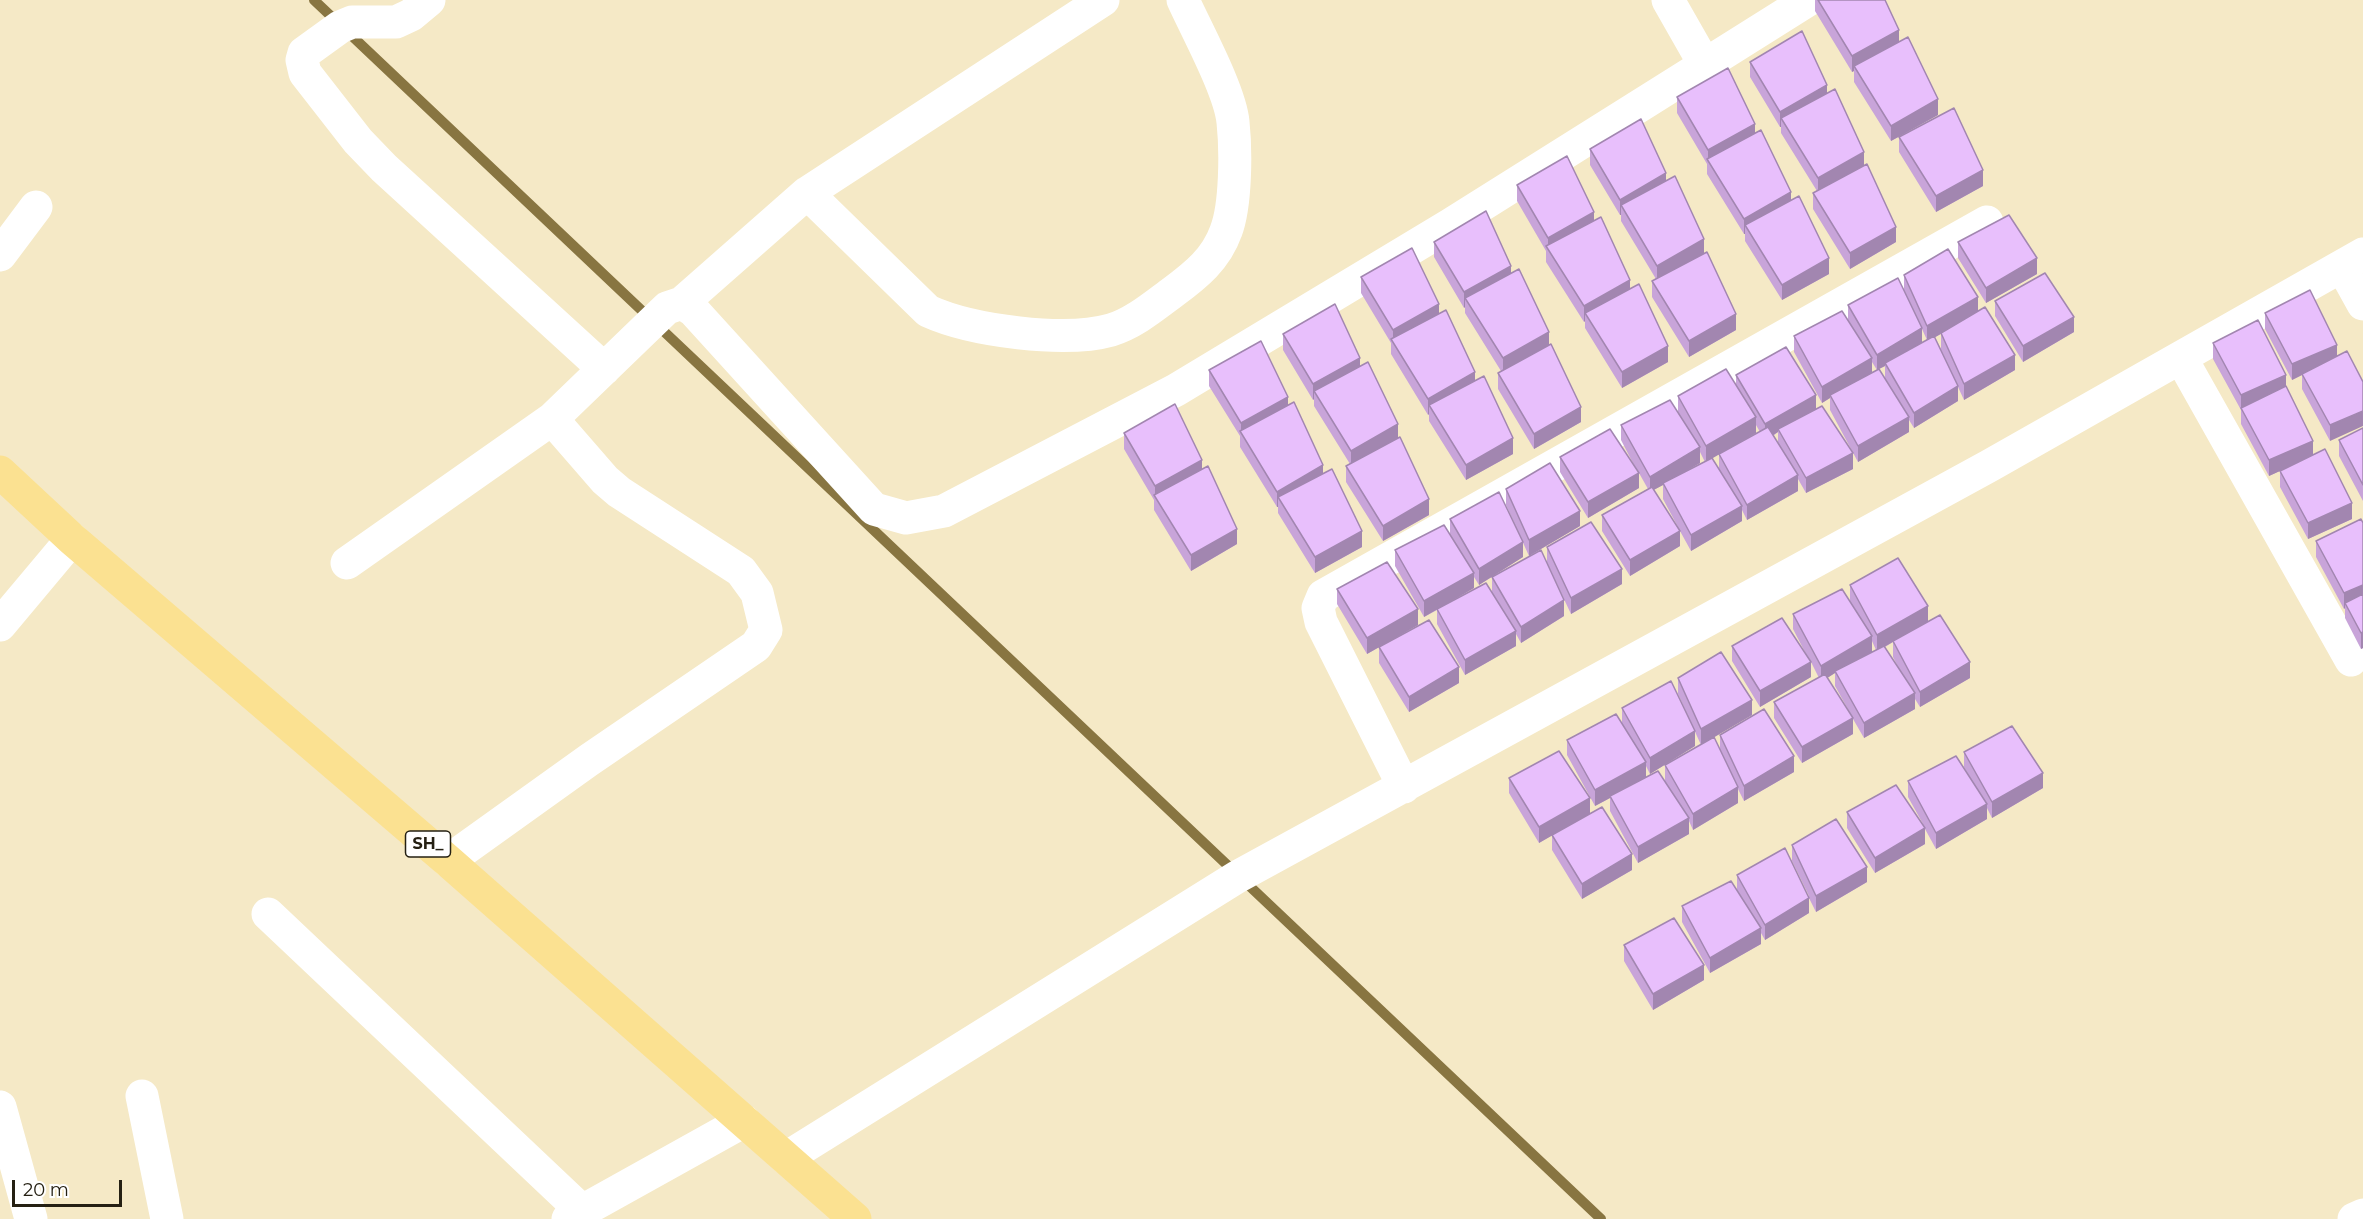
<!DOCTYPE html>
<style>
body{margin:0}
#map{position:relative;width:2363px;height:1219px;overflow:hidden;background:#f5e9c6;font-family:Montserrat,sans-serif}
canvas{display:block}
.scale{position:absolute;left:12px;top:1180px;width:110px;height:27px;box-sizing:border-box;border:3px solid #252013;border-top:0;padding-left:8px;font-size:18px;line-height:21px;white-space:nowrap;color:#252013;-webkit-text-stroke:4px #fff;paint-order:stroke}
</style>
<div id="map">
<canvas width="2363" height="1219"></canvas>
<div class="scale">20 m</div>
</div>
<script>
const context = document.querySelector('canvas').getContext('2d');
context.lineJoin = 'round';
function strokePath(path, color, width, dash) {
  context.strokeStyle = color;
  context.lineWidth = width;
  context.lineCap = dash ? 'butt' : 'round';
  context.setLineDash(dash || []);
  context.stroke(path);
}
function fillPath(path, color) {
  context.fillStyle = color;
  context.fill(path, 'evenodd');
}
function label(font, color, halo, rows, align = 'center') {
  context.font = font + ' Montserrat,sans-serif';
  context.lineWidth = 4.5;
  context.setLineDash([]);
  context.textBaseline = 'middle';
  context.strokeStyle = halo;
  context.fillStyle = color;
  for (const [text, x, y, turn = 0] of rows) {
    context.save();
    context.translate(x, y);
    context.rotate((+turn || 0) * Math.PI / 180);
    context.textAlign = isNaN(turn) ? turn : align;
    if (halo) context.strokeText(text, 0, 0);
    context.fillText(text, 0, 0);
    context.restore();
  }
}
strokePath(new Path2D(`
 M314,0l1287,1219`), '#887541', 10);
strokePath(new Path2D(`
 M429,0l-18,15 -15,7h-44l-12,5 -36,26 -2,7 3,13 53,68 26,27 220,201
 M1668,0l37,65
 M807,193l121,118c44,20 137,32 183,19 23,-7 43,-24 62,-38 23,-17 43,-33 53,-61 10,-26 10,-81 7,-109 -3,-31 -36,-91 -50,-122
 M0,255l36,-48
 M2342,266l21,38
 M682,303l125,-110 296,-193
 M2181,358l170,302
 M347,563l205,-144 115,-111 15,-5 11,7 181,199 32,9 38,-7 232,-121 274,-165 358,-225
 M0,625l72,-86
 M1404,787l-83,-165 -3,-14 5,-12 664,-374
 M448,861l141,-101 167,-114 10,-16 -9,-37 -16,-22 -122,-79 -14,-12 -53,-61
 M268,914l314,297
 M142,1096l25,123
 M0,1107l31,112
 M786,1158l451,-281 752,-411 374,-212
 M568,1219l176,-98
 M2354,1219l9,-4`), '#fff', 33);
strokePath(new Path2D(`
 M0,472l72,67 376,322 407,358`), '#fbe191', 33);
fillPath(new Path2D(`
 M1815,0h70l14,42 39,73 -47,26 -37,-59v-11l-2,1 -37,-61z
 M1750,62l77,31 37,73 32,76 -46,27 -37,-60v-16l4,-2 -36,-58v-6h-1l-30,-50z
 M1677,97l78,36 74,141 -47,26 -37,-59v-7h-1l-37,-60v-10l-30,-51z
 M1899,137l84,49 -47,26 -37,-60z
 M1590,149l76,32 38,72 32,77 -47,27 -37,-60v-16l4,-2 -35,-58v-6h-1l-30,-50z
 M1517,185l77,36 74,141 -46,26 -37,-60v-7l-1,1 -38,-60v-11l-29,-50z
 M1434,242l77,31 38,73 32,76 -47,27 -36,-60v-16l3,-2 -36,-58v-6l-1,1 -30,-51z
 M1958,242l79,32 -51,29 -28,-45z
 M1904,275l74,36 37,59 -51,30 -6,-13v14l-44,27 -5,-8v12l-51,30 -28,-52v-12l-8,5 -28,-51v-16l54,-15v-16l56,-15zM1922,329l5,11 -5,3zM1941,334v15l-6,-12zM1872,362l5,8 -5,2zM1885,366v13l-6,-10z
 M1361,277l78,36 74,141 -47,26 -37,-59v-7l-1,1 -37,-61v-11l-30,-50z
 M1995,301l79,31 -51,30 -28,-46z
 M2265,313l72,32 -7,96 -28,-52v-14l-10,5 -27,-51z
 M1283,334l77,32 38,72 31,77 -46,26 -37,-59v-16l4,-2 -36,-58v-7l-1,1 -30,-50z
 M2213,343l73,43 27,68 39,65 -44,20 -28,-52v-16l4,-2 -15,7 -28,-52v-14l-28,-51z
 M1209,370l79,36 74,141 -47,26 -37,-60v-6h-1l-37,-60v-11l-31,-50z
 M1736,375l80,34 37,60 -47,24 -8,-14v12l-51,29 -5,-10v11l-51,30 -11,-20v15l-50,30 -28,-45v-16l46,-26 -9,-16v15l-51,30 -28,-46v-15l77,14 -16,-31v-15l60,-7 -3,-6v-16l58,-11zM1756,425l4,7 -41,22v16l4,6 -11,-18 44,-25zM1778,432v12l-5,-8zM1700,452l5,10 -18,9 13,-8zM1663,485v14l16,30 -26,-39z
 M2363,428v73l-24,-45v-16z
 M1124,433l78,37 35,74 -46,27 -37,-61v-10l-30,-51z
 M1506,489l74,37 -51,30 -23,-51z
 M1450,519l73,38 -44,28 -5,-8v11l-17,10 35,-5v-16l72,39 -43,27 -5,-9v12l-51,29 -28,-51v-14l-13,7 -29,-51v-16l55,-15z
 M2363,523v125l-2,1 -16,-31v-10l-1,1 -28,-52v-16z
 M1547,547l75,37 -51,30 -24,-51z
 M1850,585l78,37 42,56 -50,29 -5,-8v10l-51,29 -11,-19v15l-51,29 -28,-45v-16l45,-24 -8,-16v15l-51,30 -28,-46v-15l77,14 -16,-31v-15l60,-7 -3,-6zM1872,641l4,9 -4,2zM1893,642v15l5,10 -13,-20zM1835,673v13l15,27 -23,-35z
 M1337,589l81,36 -51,29 -30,-50z
 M1379,647l80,36 -50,29 -30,-49z
 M1678,678l74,37 -49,28 17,7v-15l74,37 -50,29 -6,-12v14l-45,27 -4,-9v13l-51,29 -28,-52v-13l-15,8 -28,-51v-15l55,-16v-16l73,38 -45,28 -4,-8v11l19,4v-16l36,-20 -23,-51z
 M1964,752l79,36 -51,30 -5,-10v11l-51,30 -11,-20v15l-50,29 -28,-45v-16l76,12 -15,-27v-16l60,-6 -4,-8z
 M1509,778l81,36 42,56 -50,29 -30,-49v-15l-13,8 -30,-50z
 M1792,845l75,37 -51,30 -7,-14v15l-44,27 -4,-7v11l-51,29 -28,-51v-16l55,-15v-16l72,21 -17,-35z
 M1624,945l80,35 -51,30 -29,-49z`), '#c8a4d9');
fillPath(new Path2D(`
 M1899,30v15l-45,21v5l-2,1v-16z
 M1827,85v16l-46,17v9h-1v-15z
 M1938,99v16l-47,26v-15z
 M1755,124v16l-47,20v-10z
 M1864,152v15l-46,27v-16z
 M1983,170v16l-47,26v-16z
 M1666,173v16l-45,16v10h-1v-15z
 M1791,192v16l-46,17v9h-1v-15z
 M1594,212v15l-46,22v-11z
 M1896,227v15l-46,27v-16z
 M1704,239v16l-47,26v-15z
 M1829,258v16l-47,26v-15z
 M2037,258v16l-51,29v-15z
 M1511,266v16l-46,16v9l-1,1v-16z
 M1630,280v16l-45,17v8l-1,1v-16z
 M1978,297v15l-51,30v-16z
 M1439,304v16l-46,21v-11z
 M1736,314v16l-47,27v-16z
 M2074,317v15l-51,30v-16z
 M1922,328v15l-37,20v3l-8,4v-15z
 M1549,332v15l-46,27v-16z
 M2337,345v16l-35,13v1l-10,5v-16z
 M1668,346v16l-46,26v-16z
 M2015,355v15l-51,30v-16z
 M1360,358v16l-46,17v8l-1,1v-16z
 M1872,358v16l-42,21v3l-8,5v-16z
 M1475,372v16l-46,17v9l-1,1v-16z
 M2286,375v16l-45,17v2v-15z
 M1958,386v15l-44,27v-15z
 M1816,395v16l-38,18v3l-13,8v-16z
 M1288,397v15l-47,22v-11z
 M1581,407v15l-47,27v-15z
 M2363,411v15l-33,15v-16z
 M1756,417v16l-50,29v-16z
 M1909,417v15l-51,30v-16z
 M1398,424v16l-47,26v-15z
 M1513,438v16l-47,26v-15z
 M2313,441v15l-44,20v-16z
 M1700,447v16l-37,21v-1v2l-13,7v-15z
 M1853,453v16l-47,24v-15z
 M1202,460v16l-47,21v-11z
 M1323,465v16l-45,16v10h-1v-15z
 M1639,473v15l-51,30v-16z
 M1798,475v16l-51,29v-15z
 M1429,499v16l-46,26v-15z
 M2352,503v16l-44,20v-16z
 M1742,506v15l-51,30v-16z
 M1580,511v15l-51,30v-16z
 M1237,529v15l-46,27v-16z
 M1362,531v16l-47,26v-16z
 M1680,531v15l-50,30v-16z
 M1523,542v15l-44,28v-16z
 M1622,569v15l-51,30v-16z
 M1474,573v15l-50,29v-16z
 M2363,585v15l-18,3v5l-1,1v-16z
 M1564,600v16l-43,27v-16z
 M1928,606v16l-51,29v-16z
 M1418,609v16l-51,29v-16z
 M1516,631v15l-51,29v-15z
 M2363,632v16l-2,1v-16z
 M1872,636v16l-37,19v2l-14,9v-16z
 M1811,662v15l-51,30v-16z
 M1970,662v16l-50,29v-15z
 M1459,667v16l-50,29v-15z
 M1915,693v16l-51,29v-15z
 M1752,700v15l-51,30v-16z
 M1853,718v16l-51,29v-16z
 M1695,731v15l-45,28v-16z
 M1794,756v16l-50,29v-15z
 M1646,762v15l-36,19v2l-15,8v-16z
 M2043,773v15l-51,30v-16z
 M1738,787v16l-45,27v-16z
 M1590,798v16l-51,29v-16z
 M1987,804v15l-51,30v-16z
 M1689,818v16l-51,29v-16z
 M1925,828v16l-50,29v-15z
 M1632,854v16l-50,29v-15z
 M1867,867v15l-51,30v-16z
 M1809,898v15l-44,27v-15z
 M1761,928v16l-51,29v-15z
 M1704,965v15l-51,30v-16z`), '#a286b0');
const building = new Path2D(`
 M1818,0h67l14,30 -47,26z
 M1802,31l25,54 -47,27 -30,-50z
 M1908,37l30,62 -47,27 -37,-60z
 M1728,68l27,56 -47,26 -31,-53z
 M1835,89l29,63 -46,26 -37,-60z
 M1954,108l29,62 -47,26 -37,-59z
 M1641,119l25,54 -46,27 -30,-51z
 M1761,130l30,62 -47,27 -37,-60z
 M1567,156l27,56 -46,26 -31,-53z
 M1867,164l29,63 -46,26 -37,-60z
 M1675,176l29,63 -47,27 -36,-61z
 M1799,196l30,62 -47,27 -37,-60z
 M1486,211l25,55 -47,26 -30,-50z
 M2009,215l28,43 -51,30 -28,-46z
 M1601,217l29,63 -46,26 -38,-60z
 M1412,248l27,56 -46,26 -32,-53z
 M1948,249l30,48 -51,29 -23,-51z
 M1707,252l29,62 -47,27 -37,-60z
 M1519,269l30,63 -46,26 -38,-60z
 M2045,273l29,44 -51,29 -28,-45z
 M1898,278l24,50 -45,27 -29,-50z
 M1639,284l29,62 -46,26 -37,-59z
 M2310,290l27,55 -45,19 -27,-51z
 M1335,304l25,54 -47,26 -30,-50z
 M1985,307l30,48 -51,29 -23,-51z
 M1446,310l29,62 -47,27 -37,-60z
 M1842,311l30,47 -50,29 -28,-51z
 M2258,320l28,55 -45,20 -28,-52z
 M1934,336l24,50 -44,27 -29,-50z
 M1261,341l27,56 -47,26 -32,-53z
 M1551,344l30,63 -47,27 -36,-61z
 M1786,347l30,48 -51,29 -29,-49z
 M2347,351l16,31v29l-33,14 -28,-51z
 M1368,362l30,62 -47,27 -37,-60z
 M1726,369l30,48 -50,29 -28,-50z
 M1879,369l30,48 -51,29 -28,-51z
 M1484,376l29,62 -47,27 -37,-60z
 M2286,386l27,55 -44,19 -28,-52z
 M1670,400l30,47 -50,30 -29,-52z
 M1294,402l29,63 -46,27 -37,-61z
 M1175,404l27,56 -47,26 -31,-53z
 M1822,406l31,47 -47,25 -28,-49z
 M1768,427l30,48 -51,30 -28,-51z
 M2363,428v57l-24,-45z
 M1610,429l29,44 -51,29 -28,-45z
 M1400,437l29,62 -46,27 -37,-60z
 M2325,449l27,54 -44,20 -28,-52z
 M1712,458l30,48 -51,29 -28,-52z
 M1550,463l30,48 -51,29 -23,-51z
 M1208,466l29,63 -46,26 -37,-60z
 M1332,469l30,62 -47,26 -37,-60z
 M1652,487l28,44 -50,29 -28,-45z
 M1499,492l24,50 -44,27 -29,-50z
 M2361,519l2,4v62l-19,8 -28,-52z
 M1591,522l31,47 -51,29 -24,-51z
 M1444,525l30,48 -50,28 -29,-51z
 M1541,550l23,50 -43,27 -29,-50z
 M1898,558l30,48 -51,29 -27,-50z
 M1387,562l31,47 -51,29 -30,-49z
 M1486,583l30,48 -51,29 -28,-51z
 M1842,589l30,47 -51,30 -28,-52z
 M2363,594v38l-2,1 -16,-30z
 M1940,615l30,47 -50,30 -27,-51z
 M1782,618l29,44 -51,29 -28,-45z
 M1429,620l30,47 -50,30 -30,-50z
 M1884,646l31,47 -51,30 -29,-52z
 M1721,652l31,48 -51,29 -23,-51z
 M1825,674l28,44 -51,29 -28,-45z
 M1671,681l24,50 -45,27 -28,-50z
 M1764,709l30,47 -50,30 -24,-51z
 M1616,714l30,48 -51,28 -28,-50z
 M2012,726l31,47 -51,29 -28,-50z
 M1714,737l24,50 -45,27 -28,-49z
 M1559,751l31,47 -51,29 -30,-49z
 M1956,756l31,48 -51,29 -28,-52z
 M1658,771l31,47 -51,29 -28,-51z
 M1896,785l29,43 -50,30 -28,-46z
 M1602,807l30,47 -50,30 -30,-49z
 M1836,819l31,48 -51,29 -24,-51z
 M1785,848l24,50 -44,27 -28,-50z
 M1731,881l30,47 -51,30 -28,-52z
 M1674,918l30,47 -51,29 -29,-49z`);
fillPath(building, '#e8bffc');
strokePath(building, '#a286b0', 1.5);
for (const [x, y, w] of [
 [428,844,45]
]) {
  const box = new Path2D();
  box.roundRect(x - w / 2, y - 13, w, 26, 4.5);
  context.fillStyle = '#fff';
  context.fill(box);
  strokePath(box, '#252013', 1.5);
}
label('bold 16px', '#252013', null, [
 ["SH_",428,844]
]);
</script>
